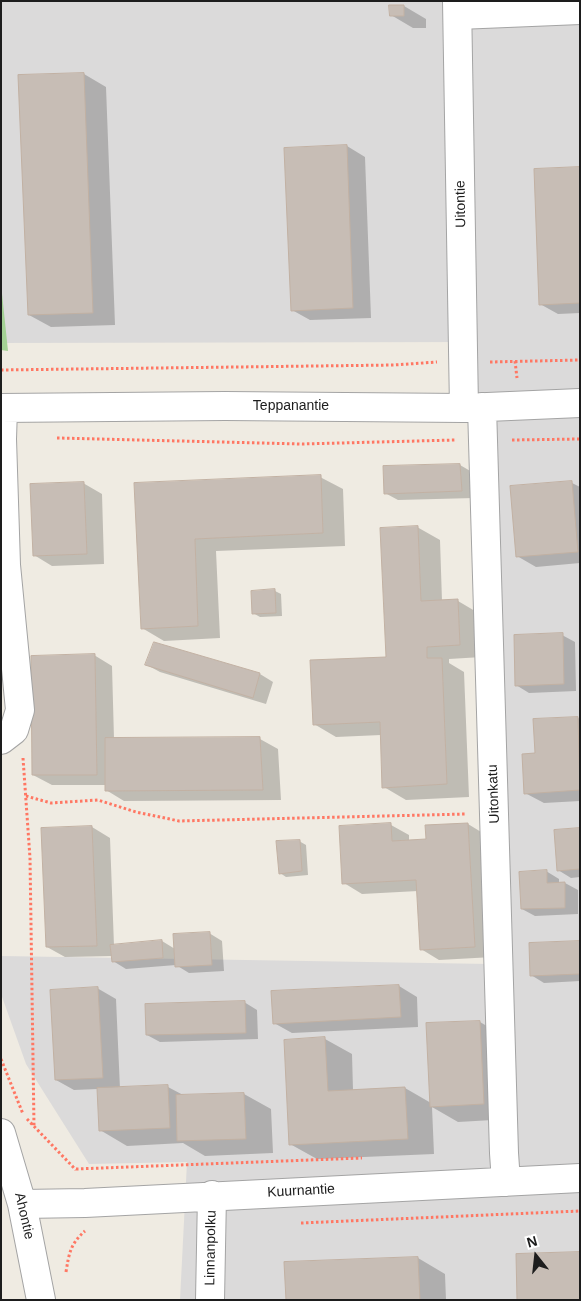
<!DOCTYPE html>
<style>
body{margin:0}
#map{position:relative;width:581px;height:1301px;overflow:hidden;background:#efebe2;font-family:Helvetica,sans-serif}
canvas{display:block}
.frame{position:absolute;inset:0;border:2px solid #1d1d1d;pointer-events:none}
.north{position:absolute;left:511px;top:1231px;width:50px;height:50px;-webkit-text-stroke:4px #fff;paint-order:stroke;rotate:344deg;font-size:14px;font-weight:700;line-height:20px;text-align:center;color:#1d1d1d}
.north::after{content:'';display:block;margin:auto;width:18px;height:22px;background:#1d1d1d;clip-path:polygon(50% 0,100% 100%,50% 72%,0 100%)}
</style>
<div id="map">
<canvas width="581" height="1301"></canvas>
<div class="frame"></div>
<div class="north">N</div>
</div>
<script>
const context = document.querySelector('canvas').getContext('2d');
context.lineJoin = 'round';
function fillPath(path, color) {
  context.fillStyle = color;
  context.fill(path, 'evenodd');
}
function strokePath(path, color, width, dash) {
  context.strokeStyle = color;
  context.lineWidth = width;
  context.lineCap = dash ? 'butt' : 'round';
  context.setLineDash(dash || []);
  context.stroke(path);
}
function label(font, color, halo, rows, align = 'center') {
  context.font = font + ' Helvetica,sans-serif';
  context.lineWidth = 4.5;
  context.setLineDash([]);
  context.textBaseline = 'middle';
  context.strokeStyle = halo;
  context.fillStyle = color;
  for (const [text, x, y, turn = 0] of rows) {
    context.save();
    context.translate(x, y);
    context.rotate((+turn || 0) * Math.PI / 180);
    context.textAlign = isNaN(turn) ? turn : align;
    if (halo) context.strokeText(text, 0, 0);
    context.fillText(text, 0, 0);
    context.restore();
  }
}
fillPath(new Path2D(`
 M1,1h579v1299h-400l7,-138 -98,2 -63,-100 -25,-70v-38l489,8 -14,-622 -475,1z`), '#dbdada');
fillPath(new Path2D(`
 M1,284l7,67 -7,-1z`), '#a4d194');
fillPath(new Path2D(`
 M404,6l22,13v9h-13l-22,-13z
 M84,74l22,13 9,238 -64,2 -22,-12z
 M347,146l18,11 6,161 -61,2 -18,-10z
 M580,168v145l-22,1 -18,-10z
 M460,465l12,7 2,26 -76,2 -13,-7z
 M320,477l23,12 2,57 -129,5 4,87 -56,3 -22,-13 -6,-143z
 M83,483l19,11 2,70 -52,2 -18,-11z
 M572,483l8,4v76l-44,4 -19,-11z
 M417,527l23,13 2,61h16l22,13 2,43 -33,2v4l15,9 5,125 -63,3 -22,-13 -3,-52 -45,2 -22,-13 73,-66z
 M275,591l6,3 1,22 -22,1 -7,-4z
 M562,635l13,7 1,49 -47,2 -13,-8z
 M155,643l105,31 13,8 -7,22 -106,-32 -13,-7z
 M94,655l18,11 2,73h146l18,10 3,51 -157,1 -18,-11v-5h-54l-19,-10z
 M578,718l2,1v82l-36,2 -19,-10 11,-39z
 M468,824l18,11 7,122 -54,3 -18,-11 -3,-58 -56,3 -18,-11 47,-58 18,10v6l18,-1z
 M92,827l18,11 4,108 48,-5 13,8 34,-16 13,8 2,30 -35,2 -13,-8 -50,4 -13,-8 -1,-5 -47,1 -18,-10z
 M580,829v48l-9,1 -13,-8z
 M299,841l7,4 2,30 -22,2 -6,-4z
 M546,871l13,8v4h6l13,7v24l-43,2 -13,-7z
 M580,943v38l-36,2 -13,-8z
 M399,986l18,11 1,30 -126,6 -18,-10z
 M97,988l19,11 4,90 48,-2 17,9 59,-2 27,15 2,44 -68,3 -22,-13 -56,3 -27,-16 -2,-41 -24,1 -18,-10z
 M244,1002l13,8 1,29 -98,3 -13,-7z
 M480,1022l27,16 3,81 -52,3 -26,-15 2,47 -117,5 -27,-15 35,-105 27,15 1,36 52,-2 26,15z
 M418,1258l27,16 1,26h-159l-1,-37z`), '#0003');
const building = new Path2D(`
 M389,5h15v11h-14z
 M84,73l9,240 -65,2 -10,-240z
 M347,145l6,163 -62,3 -7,-163z
 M580,167v136l-41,2 -5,-136z
 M460,464l2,27 -78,3 -1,-28z
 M321,475l2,58 -128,6 3,87 -57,3 -7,-146z
 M572,481l6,71 -62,5 -6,-71z
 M84,482l3,72 -54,2 -3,-72z
 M418,526l3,75 37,-2 2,46 -33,2v11h15l5,126 -65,4 -2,-66 -67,3 -3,-65 76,-3 -6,-129z
 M275,589l1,24 -24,1 -1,-23z
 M563,633l1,51 -49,2 -1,-51z
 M154,642l106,31 -7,25 -108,-33z
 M95,654l2,121h-65l-1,-119z
 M578,717l2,73 -56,4 -2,-40 13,-1 -2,-34z
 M260,737l3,53 -158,1v-53z
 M391,823l1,18 34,-2 -1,-14 43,-2 7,124 -55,3 -4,-70 -74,4 -3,-58z
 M92,826l5,120 -51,1 -5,-119z
 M580,828v41l-23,2 -3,-41z
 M300,840l2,31 -23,3 -3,-33z
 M547,870v13l18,-1v26l-44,1 -2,-37z
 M210,932l2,33 -37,2 -2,-33z
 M162,940l1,18 -51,4 -2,-17z
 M580,941v33l-50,2 -1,-33z
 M399,985l2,32 -128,7 -2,-33z
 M98,987l5,91 -48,2 -5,-90z
 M245,1001l1,32 -100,2 -1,-31z
 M480,1021l4,83 -54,3 -4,-84z
 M325,1037l3,54 77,-4 3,52 -119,6 -5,-105z
 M168,1085l2,43 -71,3 -2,-43z
 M244,1093l2,46 -69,2 -1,-46z
 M580,1252v48h-63l-1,-46z
 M418,1257l2,43h-134l-2,-38z`);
fillPath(building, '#c7bdb5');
strokePath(building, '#c2b1a3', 1);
const minor = new Path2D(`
 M457,1l7,407
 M458,15l122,-5
 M482,407l22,746 2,29
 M1,408l224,-2 239,2 116,-5
 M1,740l13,-10 6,-20 -14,-145 -4,-126 1,-31
 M1,1133l21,71 19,96
 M22,1204l63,-1 495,-25
 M210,1300l2,-105`);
strokePath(minor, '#a4a4a4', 30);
strokePath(new Path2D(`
 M515,361l2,17
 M490,362l90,-2
 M1,370l393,-5 43,-3
 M57,438l245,6 153,-4
 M512,440l68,-1
 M23,758l7,100 4,268
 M26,796l25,7 47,-3 38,12 43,9 287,-7
 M1,1059l22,55
 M27,1119l49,51
 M76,1169l286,-11
 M301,1223l279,-12
 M66,1272c3,-18 4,-28 19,-41`), '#ff7763', 3, [2.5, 2.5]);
strokePath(minor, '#fff', 28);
label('14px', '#1d1d1d', '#fff', [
 ["Uitontie",461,204,-91],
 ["Teppanantie",291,406],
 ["Uitonkatu",494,794,-92],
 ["Kuurnantie",301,1191,-3],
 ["Ahontie",24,1216,77],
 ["Linnanpolku",211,1248,-89]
]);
</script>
